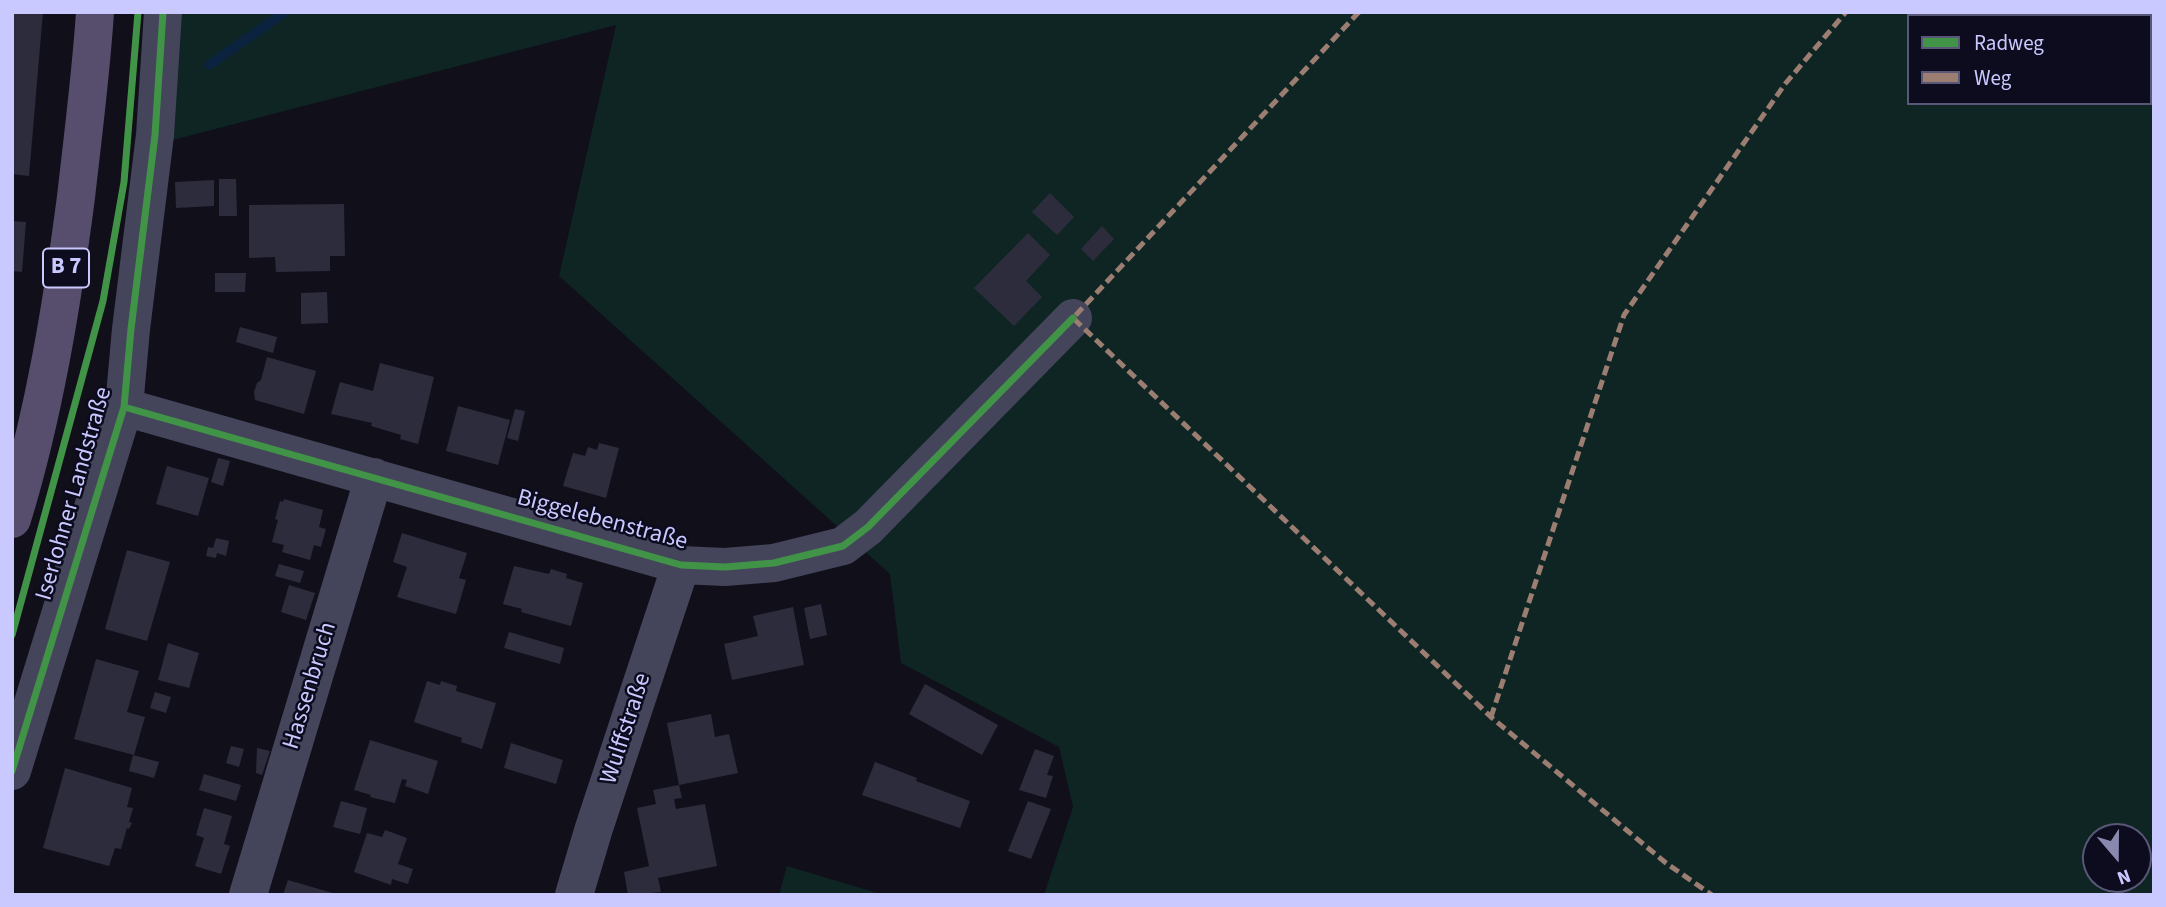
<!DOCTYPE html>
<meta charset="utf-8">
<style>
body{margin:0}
#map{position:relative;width:2166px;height:907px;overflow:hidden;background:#100f1a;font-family:"Source Sans 3",sans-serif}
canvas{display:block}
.frame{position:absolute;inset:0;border:14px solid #cac9ff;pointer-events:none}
.legend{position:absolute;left:1907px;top:14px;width:245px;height:91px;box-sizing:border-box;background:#0d0b1e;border:2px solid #595778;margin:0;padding:9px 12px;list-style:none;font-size:21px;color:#cac9ff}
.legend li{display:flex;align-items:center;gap:14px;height:35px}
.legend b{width:35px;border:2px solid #595778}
.north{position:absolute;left:2082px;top:823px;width:70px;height:70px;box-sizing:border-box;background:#0d0b1e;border:2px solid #595778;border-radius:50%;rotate:160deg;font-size:19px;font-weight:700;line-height:28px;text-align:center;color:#cac9ff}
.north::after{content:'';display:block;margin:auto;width:24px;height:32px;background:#8988af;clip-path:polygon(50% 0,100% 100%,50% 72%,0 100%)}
</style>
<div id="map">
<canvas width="2166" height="907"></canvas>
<div class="frame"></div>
<ul class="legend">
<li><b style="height:9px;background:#419447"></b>Radweg</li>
<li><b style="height:9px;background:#9b7d72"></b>Weg</li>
</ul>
<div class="north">N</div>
</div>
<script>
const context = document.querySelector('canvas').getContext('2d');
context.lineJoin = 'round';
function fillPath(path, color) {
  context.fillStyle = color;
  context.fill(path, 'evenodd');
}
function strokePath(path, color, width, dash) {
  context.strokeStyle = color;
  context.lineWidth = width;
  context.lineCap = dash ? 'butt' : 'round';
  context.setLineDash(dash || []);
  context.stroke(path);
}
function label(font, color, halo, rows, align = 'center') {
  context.font = font + ' "Source Sans 3",sans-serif';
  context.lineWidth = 5;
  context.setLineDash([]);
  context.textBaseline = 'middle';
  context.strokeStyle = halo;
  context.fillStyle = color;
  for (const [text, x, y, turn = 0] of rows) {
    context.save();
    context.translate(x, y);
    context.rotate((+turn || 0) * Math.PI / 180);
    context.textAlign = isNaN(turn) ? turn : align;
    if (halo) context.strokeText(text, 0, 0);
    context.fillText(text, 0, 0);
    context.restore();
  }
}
fillPath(new Path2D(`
 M161,12h1993v883h-1110l29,-88 -14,-60 -158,-84 -11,-89 -331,-298 57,-251 -451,117zM1909,16h241v87h-241zM2096,837h42v42h-42z
 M787,866l97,29h-105z`), '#0e2524');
strokePath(new Path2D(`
 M209,65l76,-53`), '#0b233f', 10);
fillPath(new Path2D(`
 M12,12h31l-14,164 -17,-2z
 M219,179h17l1,37h-18z
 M214,180v26l-38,2 -1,-26z
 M1050,193l24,24 -17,18 -25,-23z
 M344,204l1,52h-15v15l-54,1 -1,-15 -26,1v-53z
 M12,221l14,1 -4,50 -10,-1z
 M1102,226l12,13 -21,22 -12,-12z
 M1028,233l22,22 -24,26 16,16 -28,29 -40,-38z
 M215,273h31l-1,19h-30z
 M327,292l1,31 -27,1v-31z
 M240,327l37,10 -4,16 -37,-11z
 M267,357l49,14 -12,43 -49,-14 -1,-8 3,-9 4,-3z
 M380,363l54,14 -16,67 -18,-5 1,-4 -30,-9 1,-3 -41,-9 9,-32 33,9z
 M458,406l52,14 -12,45 -52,-14z
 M515,409l10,2 -7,30 -11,-3z
 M599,443l20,5 -13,50 -43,-12 10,-33 12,3 3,-9 9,3z
 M218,458l12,3 -7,25 -12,-4z
 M167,466l42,12 -11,38 -42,-12z
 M284,499l39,11 -4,17 7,2 -5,18 -7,-2 -4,15 -28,-8 2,-7 -12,-3 6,-22 -3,-1 5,-18 3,1z
 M402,533l65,20 -8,25 7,2 -10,34 -59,-17 10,-30 -14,-5z
 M216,538l13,3 -3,15 -9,-3 -1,5 -10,-2 2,-9 5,1z
 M127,550l43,12 -23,79 -42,-12z
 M279,564l25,7 -4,12 -25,-7z
 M514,566l35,8 2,-5 16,5 -1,4 17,5 -12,43 -50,-14 1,-3 -19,-5z
 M289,585l26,8 -9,27 -25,-8z
 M821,604l6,31 -17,4 -6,-31z
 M793,607l11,58 -72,15 -8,-36 34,-8 -5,-20z
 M509,632l55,16 -4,16 -56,-16z
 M168,643l31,10 -10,35 -31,-8z
 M96,659l43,12 -12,41 18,5 -11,38 -60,-16z
 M427,681l13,4 1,-4 16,5 -1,5 40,12 -14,46 -21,-7 1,-4 -48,-16z
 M925,684l73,41 -16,30 -73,-41z
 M155,692l16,5 -5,16 -16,-5z
 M711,714l4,23 14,-3 9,39 -59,12 -12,-62z
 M370,740l68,21 -10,33 -23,-8 2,-6 -5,-1 -7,24 -25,-6 1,-2 -17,-5z
 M511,743l52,17 -7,24 -52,-16z
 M231,746l13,3 -5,18 -13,-4z
 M257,748l13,3 -8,24 -6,-2z
 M1035,749l19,7 -7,19 6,1 -7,22 -27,-8z
 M133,755l26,7 -5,16 -25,-7z
 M875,762l42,16 -1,3 54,20 -10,27 -98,-33z
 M65,768l67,20 -5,19 6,1 -4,14 3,1 -3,6 -2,-1 -6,21 -6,-1 -6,18 -66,-18z
 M204,774l37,11 -5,16 -37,-11z
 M679,785l3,13 -8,1 2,10 29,-5 12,62 -59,12 3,14 -33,3 -4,-23 25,-6 -12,-58 19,-4 -3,-14z
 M341,801l26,7 -7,26 -27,-7z
 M1028,801l23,8 -20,50 -23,-8z
 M204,808l28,8 -8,28 6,2 -9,28 -26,-8 9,-28 -8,-3z
 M385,830l22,8 -9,26 15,5 -5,15 -16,-5 -1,6 -37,-13 13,-39 15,4z
 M288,880l48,14v1h-53z`), '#2d2c3d');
strokePath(new Path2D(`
 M124,407l557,158 44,2 49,-4 69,-17 25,-19 205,-209
 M12,771l112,-364 7,-78 24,-194 8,-123
 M248,895l126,-418
 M574,895l20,-67 87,-263`), '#44455b', 38);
strokePath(new Path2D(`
 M12,519c32,-104 50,-214 64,-322 7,-62 15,-123 19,-185`), '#574e6e', 38);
strokePath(new Path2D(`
 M1359,12l-286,306 418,399 175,146 46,32
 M1491,717l133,-402 161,-231 61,-72`), '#9b7d72', 5, [10, 5]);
strokePath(new Path2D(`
 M124,407l557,158 44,2 49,-4 69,-17 25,-19 205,-209
 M12,635l91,-334 21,-119 14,-170
 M12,771l112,-364 7,-78 24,-194 8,-123`), '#419447', 7);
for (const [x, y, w] of [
 [66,268,46]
]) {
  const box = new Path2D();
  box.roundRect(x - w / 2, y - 19.5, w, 39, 5);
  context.fillStyle = '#0d0b1e';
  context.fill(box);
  strokePath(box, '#cac9ff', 2);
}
label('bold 23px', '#cac9ff', null, [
 ["B 7",66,268]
]);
label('24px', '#cac9ff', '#0d0b1e', [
 ["Iserlohner Landstraße",75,494,-74],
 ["Biggelebenstraße",602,521,15],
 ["Hassenbruch",311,686,-73],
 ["Wulffstraße",627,729,-72]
]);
</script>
